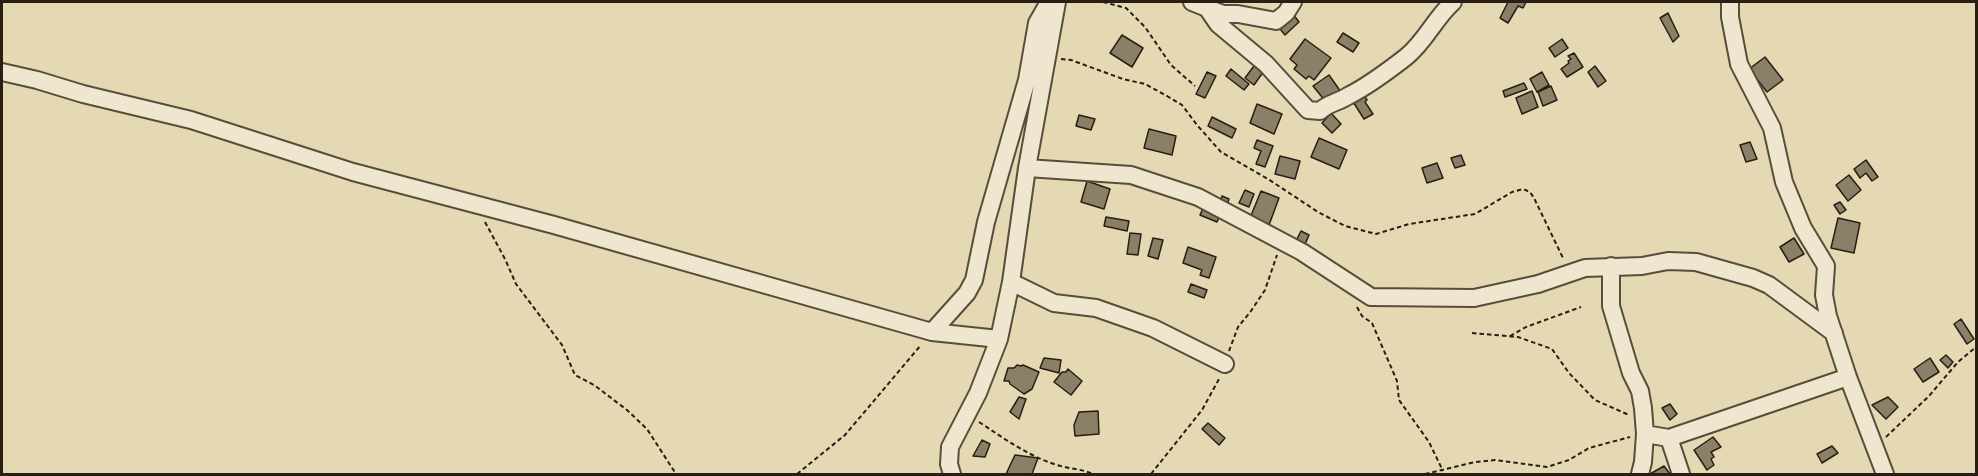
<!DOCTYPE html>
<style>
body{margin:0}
#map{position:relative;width:1978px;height:476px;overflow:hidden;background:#e5d9b4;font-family:Cardo,serif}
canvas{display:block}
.frame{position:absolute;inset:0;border:3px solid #281e13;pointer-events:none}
</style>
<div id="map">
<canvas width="1978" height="476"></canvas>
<div class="frame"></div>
</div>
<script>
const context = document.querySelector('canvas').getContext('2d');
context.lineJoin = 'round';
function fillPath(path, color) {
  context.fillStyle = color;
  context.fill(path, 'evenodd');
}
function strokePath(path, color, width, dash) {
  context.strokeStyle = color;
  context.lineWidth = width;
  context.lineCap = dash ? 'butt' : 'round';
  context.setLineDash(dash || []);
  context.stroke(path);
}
const building = new Path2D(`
 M1508,2h18l-3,6 -5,-2 -10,17 -8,-5z
 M1668,13l11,23 -6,6 -13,-24z
 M1293,14l6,8 -14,13 -5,-6 9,-7 -2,-3z
 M1343,33l16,10 -6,9 -16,-10z
 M1122,35l21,13 -11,19 -22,-14z
 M1305,39l26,19 -17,22 -5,-4 -3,3 -12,-10 3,-4 -7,-6z
 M1562,39l6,9 -13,9 -6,-9z
 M1574,53l9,14 -16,10 -6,-8 8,-6 -1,-2 3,-2 -3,-3z
 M1765,57l18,23 -16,12 -18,-23z
 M1257,62l9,6 -12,17 -9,-7z
 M1595,66l11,15 -8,6 -10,-15z
 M1231,69l18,15 -5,6 -18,-14z
 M1207,72l9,4 -11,22 -9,-4z
 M1542,72l7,13 -12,7 -7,-13z
 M1329,75l12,17 -15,10 -13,-16z
 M1524,83l3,6 -22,8 -2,-6z
 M1551,86l6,14 -14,6 -5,-14z
 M1361,90l6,10 -2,2 8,12 -9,5 -14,-22z
 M1532,91l6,16 -16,7 -6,-16z
 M1257,104l25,10 -8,20 -24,-11z
 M1331,113l10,11 -9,9 -10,-10z
 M1079,115l16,4 -4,11 -15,-4z
 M1212,117l24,12 -4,9 -24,-12z
 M1149,129l27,7 -4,19 -28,-7z
 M1319,138l28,12 -8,19 -28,-12z
 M1257,140l16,6 -8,21 -9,-3 5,-13 -7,-3z
 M1750,142l7,17 -11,3 -6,-17z
 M1461,155l4,10 -10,3 -4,-10z
 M1280,156l20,5 -5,18 -20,-5z
 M1866,160l12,17 -6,4 -6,-8 -6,5 -6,-9z
 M1437,163l6,15 -16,5 -5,-15z
 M1849,175l12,15 -13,11 -12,-16z
 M1087,181l23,8 -6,20 -23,-7z
 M1245,190l9,4 -5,13 -10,-4z
 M1261,191l18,7 -10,27 -19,-7z
 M1222,196l7,3 -3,9 -7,-2z
 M1840,202l6,8 -6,4 -6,-9z
 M1203,208l17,7 -3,7 -17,-7z
 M1106,217l23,4 -2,10 -23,-5z
 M1838,218l22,5 -6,30 -23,-5z
 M1301,231l8,4 -6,14 -9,-4z
 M1130,233l11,1 -3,21 -11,-1z
 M1153,238l10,2 -5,19 -10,-3z
 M1794,238l10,16 -15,8 -9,-15z
 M1188,247l28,10 -7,21 -9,-3 2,-5 -19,-7z
 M1191,284l16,6 -3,8 -16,-6z
 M1961,319l13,20 -7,5 -13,-20z
 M1946,355l7,7 -5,6 -8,-8z
 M1044,358l17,2 -2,13 -19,-5z
 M1930,358l9,14 -16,10 -9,-13z
 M1017,365l4,1 2,-1 16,7 -7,17 -8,5 -14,-10 -1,-3h-5l4,-13h6z
 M1068,369l14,12 -11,14 -17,-13 8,-10h4z
 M1019,397l7,2 -7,20 -9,-7z
 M1888,397l10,10 -12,12 -14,-14z
 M1670,404l7,10 -7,6 -8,-12z
 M1098,411l1,23 -24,2 -1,-11 5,-13z
 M1208,423l17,15 -6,7 -17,-16z
 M1713,437l8,10 -10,5 3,5 -3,2 3,6 -7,5 -13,-20z
 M982,440l8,4 -5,13 -12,-1z
 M1832,446l6,7 -16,10 -5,-9z
 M1015,455l23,3 -6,16h-26z
 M1664,466l6,8h-20z`);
fillPath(building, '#8a7f67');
strokePath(building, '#281e13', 1.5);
const minor = new Path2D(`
 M1192,2l15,6 11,16 48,40 42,46 12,1c8,-8 19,-9 28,-15 20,-10 40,-25 58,-39 19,-15 29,-39 47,-55
 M1730,2v15l9,47 33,64 12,54 19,46 23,38 -2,29 4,21 20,61 37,97
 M1207,8l16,6h15l38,7 10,-8 7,-11
 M2,72l35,8 46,14 108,26 162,52 201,53 378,107 67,7
 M1027,168l104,7 67,22 104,55 69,45 103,1 64,-14 47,-16 57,-2 26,-5 28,1 57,16 16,7 65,48
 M1611,266v40l20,67 9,18 3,17 2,26 -2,28 -3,12
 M1011,282l43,21 42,5 57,20 72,36
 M932,332l35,-39 7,-13 12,-58 41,-142 10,-57 12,-21
 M1645,434l24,4 179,-61
 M1669,438l12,36
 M952,474l-3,-10 1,-17 28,-54 21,-54 12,-57 16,-114 30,-166`);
strokePath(minor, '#574d3b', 20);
strokePath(new Path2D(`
 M1103,2l23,6 19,19 26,38 24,21
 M1061,59l10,1 52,19 22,5 22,12 15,9 15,20 24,27 47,27 50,33 27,14 31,8 33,-10 66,-10 37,-22 11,-3 7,3 4,6 29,60
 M485,222l20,37 11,25 46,61 13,30 19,10 33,25 20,19 29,45
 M1357,307l5,9 10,7 25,58 2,19 30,42 14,29
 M1472,333l46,4 34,12 17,24 26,27 34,15
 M1510,336l16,-9 55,-20
 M1229,351l9,-24 13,-16 14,-21 12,-35
 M979,422c26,17 49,34 78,43 13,4 25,4 36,9
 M1886,437l43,-41 29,-34 18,-15
 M797,474l48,-39 76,-90
 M1151,474l51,-64 17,-31
 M1425,474l50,-12 20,-2 52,7 22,-7 20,-12 41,-11`), '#281e13', 2, [4.5, 3]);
strokePath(minor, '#eee6ce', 16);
</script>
